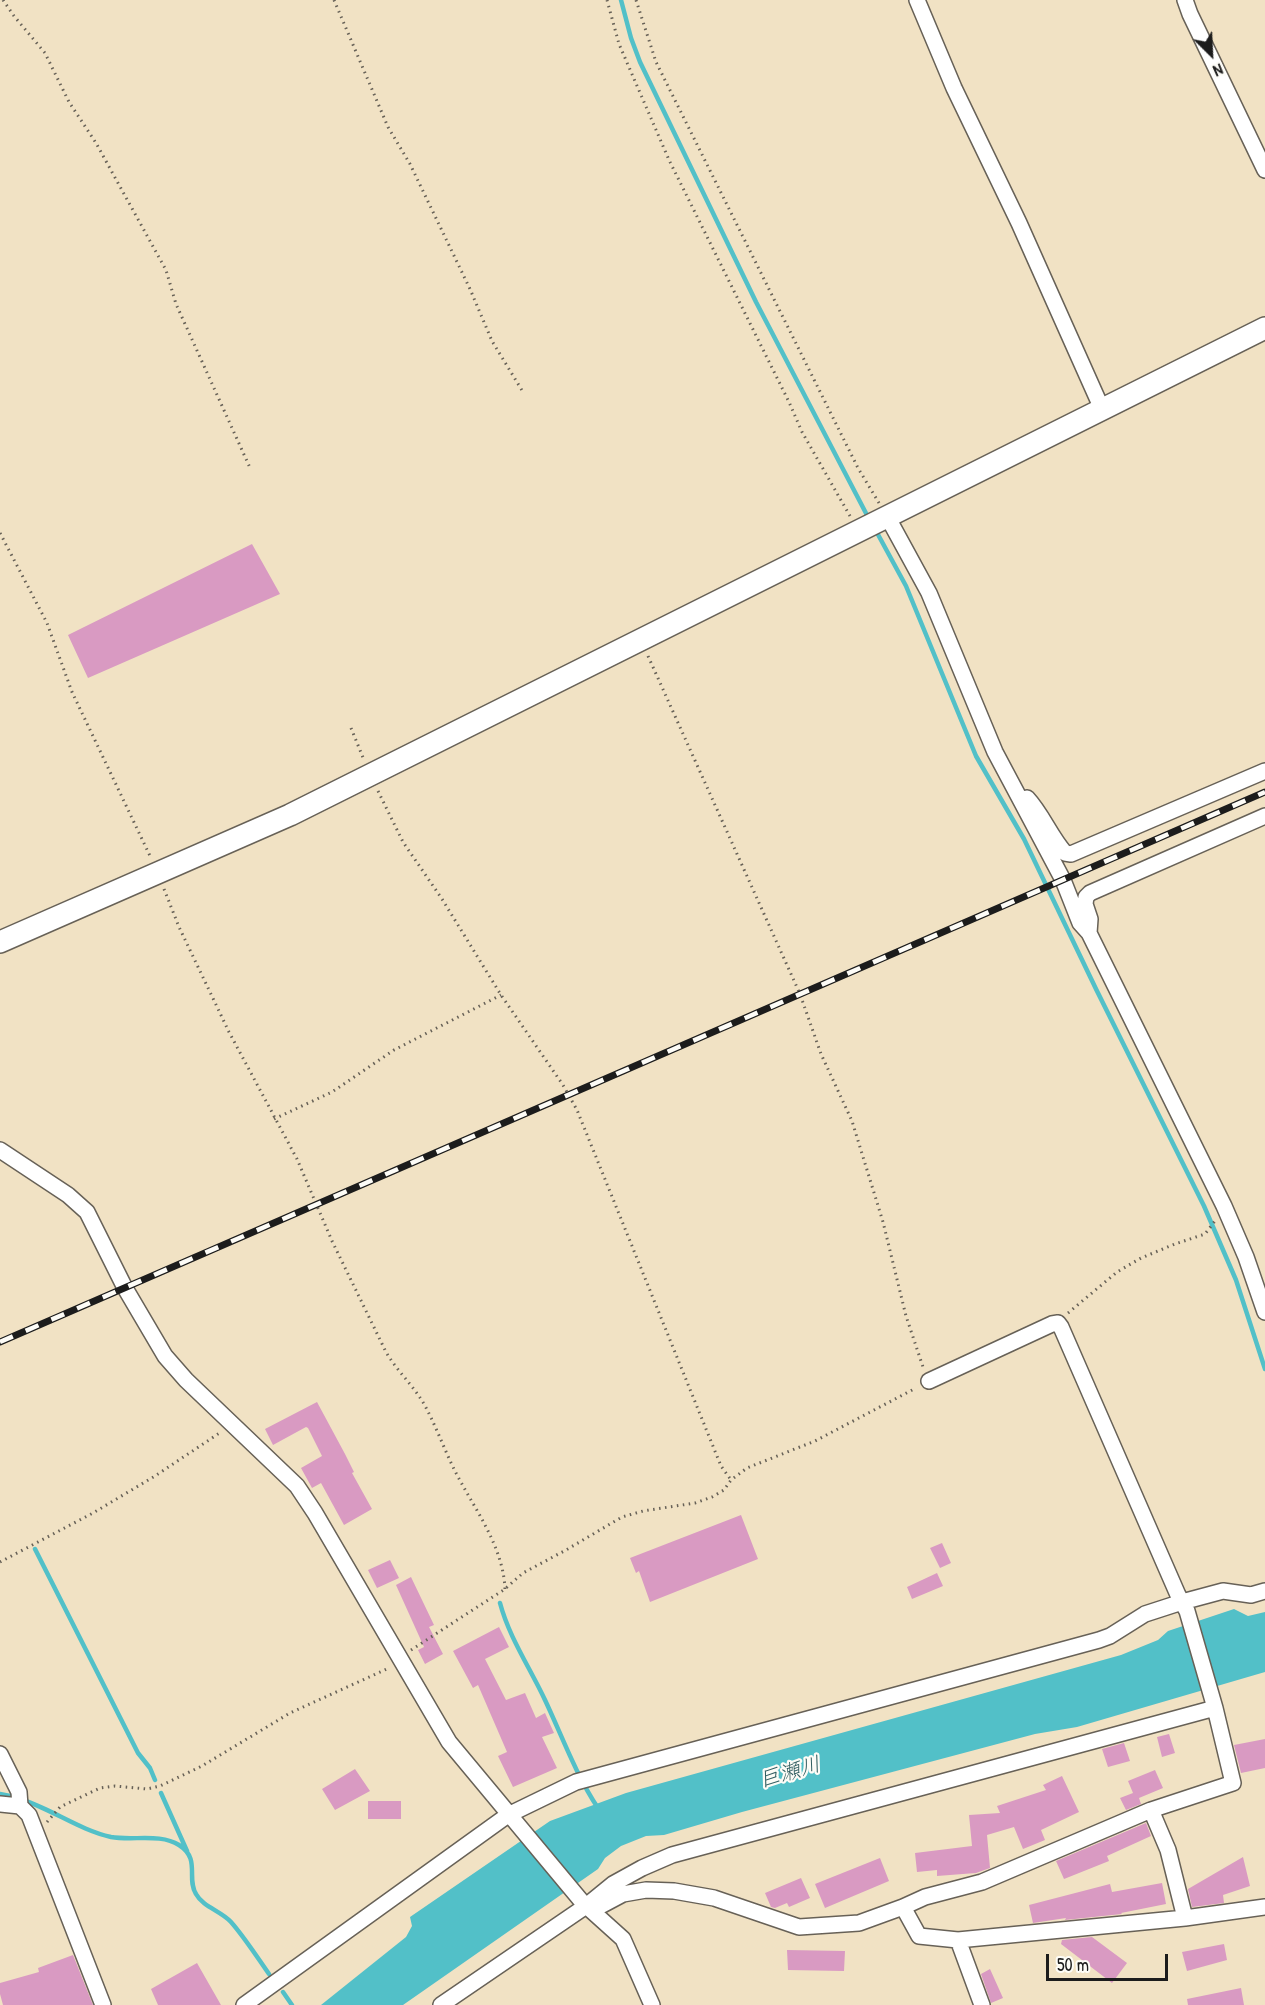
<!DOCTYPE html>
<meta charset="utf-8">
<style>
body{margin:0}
#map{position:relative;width:1265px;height:2005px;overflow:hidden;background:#f1e2c4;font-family:"Patrick Hand",sans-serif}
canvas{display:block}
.north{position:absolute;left:1181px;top:24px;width:60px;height:60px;-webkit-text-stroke:4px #fdfcf7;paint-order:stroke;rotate:156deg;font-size:16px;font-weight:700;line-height:24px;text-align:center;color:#1c1c1c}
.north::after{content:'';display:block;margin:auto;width:21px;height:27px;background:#1c1c1c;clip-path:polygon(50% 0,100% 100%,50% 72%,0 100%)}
.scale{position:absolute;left:1046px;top:1954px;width:122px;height:27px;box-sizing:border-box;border:3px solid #1c1c1c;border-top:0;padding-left:8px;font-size:18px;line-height:21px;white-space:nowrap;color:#1c1c1c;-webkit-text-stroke:4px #fdfcf7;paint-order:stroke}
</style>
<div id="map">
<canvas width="1265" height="2005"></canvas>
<div class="north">N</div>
<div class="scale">50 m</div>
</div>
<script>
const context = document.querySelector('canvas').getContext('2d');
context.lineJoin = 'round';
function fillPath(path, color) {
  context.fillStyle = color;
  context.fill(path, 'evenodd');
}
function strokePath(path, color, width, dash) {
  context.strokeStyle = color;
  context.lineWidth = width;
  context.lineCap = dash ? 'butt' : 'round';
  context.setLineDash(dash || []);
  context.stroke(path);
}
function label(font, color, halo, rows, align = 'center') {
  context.font = font + ' "Patrick Hand","Klee One",sans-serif';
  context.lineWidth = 4.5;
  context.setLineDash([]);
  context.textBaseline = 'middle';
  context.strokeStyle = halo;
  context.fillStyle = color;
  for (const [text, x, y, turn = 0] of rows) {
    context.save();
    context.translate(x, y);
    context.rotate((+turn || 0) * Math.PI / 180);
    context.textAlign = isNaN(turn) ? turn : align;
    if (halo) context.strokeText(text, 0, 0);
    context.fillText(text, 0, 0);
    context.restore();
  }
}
fillPath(new Path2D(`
 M1234,1609l14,7 17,-4v60l-188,55 -42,7 -293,78 -78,23 -18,1 -25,10 -16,12 -7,11 -195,136h-82l85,-68 6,-11 -2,-9 140,-96 76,-28 495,-138 37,-15 10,-9z`), '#52c0c8');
strokePath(new Path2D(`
 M621,0l10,38 9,24 116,240 113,217
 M875,529l31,57 70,170 48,83 72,150 108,217 32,74 29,89
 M35,1549l103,204 12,15 5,12
 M500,1603c9,34 30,65 45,97 17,36 31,75 53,108
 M161,1793l26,58
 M0,1794l15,3
 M23,1800c30,10 57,30 88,37 22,4 49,-4 68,8 22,14 7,33 17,49 7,13 25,17 35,28 14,16 26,35 38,52
 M283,1992l9,13`), '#52c0c8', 4.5);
fillPath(new Path2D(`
 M252,544l28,50 -192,84 -20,-43z
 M317,1402l28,52 9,18 -2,1 20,36 -28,16 -23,-42 -9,5 -11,-20 21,-12 -14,-28 -2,-1 -33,18 -8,-16z
 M741,1515l17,44 -108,43 -11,-31 -3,2 -6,-15z
 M942,1543l9,20 -11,5 -10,-20z
 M390,1560l9,18 -22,10 -9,-18z
 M937,1573l6,13 -31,13 -5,-12z
 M411,1577l23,48 -5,2 14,27 -18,10 -7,-14 6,-3 -28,-62z
 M499,1627l10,20 -24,12 21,41 19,-7 11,25 9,-5 9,20 -12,4 15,31 -44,19 -15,-31 9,-4 -29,-67 -5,3 -20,-37z
 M1169,1734l6,19 -13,4 -5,-20z
 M1265,1739v29l-24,5 -7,-28z
 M1124,1743l6,18 -22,6 -6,-18z
 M355,1769l15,22 -35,19 -13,-21z
 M1155,1770l8,18 -24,10 2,6 -15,6 -6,-12 13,-5 -5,-12z
 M1062,1776l17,36 -38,18 4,10 -22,9 -9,-22 -27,8 3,33 -14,5 -39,3v-6l-20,2 -2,-19 57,-7 -3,-31 31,-2 -3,-7 49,-16 -3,-5z
 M368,1801h33v18h-33z
 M1146,1823l5,13 -44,20 2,5 -45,18 -8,-18z
 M1243,1857l7,29 -27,9 1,8 -32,4 -4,-18z
 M880,1858l9,23 -64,27 -10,-24z
 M801,1878l9,20 -21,9 -2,-4 -12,5 -4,-1 -6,-14z
 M1162,1883l4,21 -45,9 1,1 -57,6 1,-2 -33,5 -4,-18 81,-21 2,8z
 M1092,1937l35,26 -15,20 -51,-39 1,-4z
 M1224,1944l3,16 -40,11 -5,-19z
 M787,1950l58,1 -1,20 -56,-1z
 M73,1955l20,50h-90l-3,-11v-11l39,-11 -1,-4z
 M197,1963l24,42h-63l-7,-16z
 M990,1969l13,29 -12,5 -10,-29z
 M1241,1988l3,17h-56l-1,-6z`), '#d99ac2');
const street = new Path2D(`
 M917,0l37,88 65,135 83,186
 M1185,0l5,14 75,156
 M887,516l42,77 66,159 68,128 17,43 9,10 135,273 22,51 19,55
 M1027,798c15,16 23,38 38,55l6,1 194,-83
 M1089,933l1,-14 -5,-15 1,-7 4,-4 175,-77
 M0,1150l68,45 19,17 38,76 40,68 21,24 111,106 18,27 134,229 134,161 40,36 29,66
 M0,1754l19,38 1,14
 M0,1804l20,2 9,9 74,190
 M903,1907l22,-10 57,-15 169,-72
 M593,1910l30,-16 23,-4 28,1 40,7 85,29 60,-4 44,-16 16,29 39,4 227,-22 80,-11
 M1185,1918l-17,-68 -17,-40 82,-27 -18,-75
 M958,1940l24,65
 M244,2005l264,-190 68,-33 523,-142 11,-4 35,-22 37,-12 41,-11 28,4 14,-4
 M441,2005l145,-99 27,-22 29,-16 30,-13 543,-147 -28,-97 -9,-16 -117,-268 -3,-4 -6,1 -123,57`);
const secondary = new Path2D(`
 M0,942l290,-127 975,-487`);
strokePath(street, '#676157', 18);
strokePath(secondary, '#676157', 24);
strokePath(new Path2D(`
 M3,0l11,16 31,37 24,49 27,41 70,127 10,34 75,166
 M334,0l54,127 22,37 60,125 22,52 31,51
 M607,0l12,44 50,116 120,242 13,30 48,84
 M636,0l20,62 202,406 21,35
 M0,533l47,90 25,69 79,166
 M648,656l152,338 21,60 31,67 31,101 23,94 17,51
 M351,728l13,32
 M378,791l25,51 39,57 59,96 62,90 14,25 144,356 10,14
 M164,889l15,38 50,105 68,127 35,82 54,111c11,19 27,33 38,52 11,20 19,42 29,63 19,39 50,77 52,122
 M274,1119l58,-27 62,-42 107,-55
 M1068,1313l49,-41 24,-14 34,-14 30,-10 10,-13
 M0,1562l93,-49 62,-37 66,-44
 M411,1650l94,-61 18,-16 43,-23 56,-33 21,-6 52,-8 17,-6 12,-7 7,-10 16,-12 68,-27 101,-53
 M47,1822l13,-15 40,-19 15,-2 32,3 13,-3 42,-20 88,-53 99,-45`), '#676157', 3, [1.5, 4.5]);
strokePath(street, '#fff', 15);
strokePath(secondary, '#fff', 21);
const rail = new Path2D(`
 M0,1342l1265,-550`);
strokePath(rail, '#1c1c1c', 7);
strokePath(rail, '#fdfcf7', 4.5, [14]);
label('italic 21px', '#325e61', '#fdfcf7', [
 ["巨瀬川",790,1773,-16]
]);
</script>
